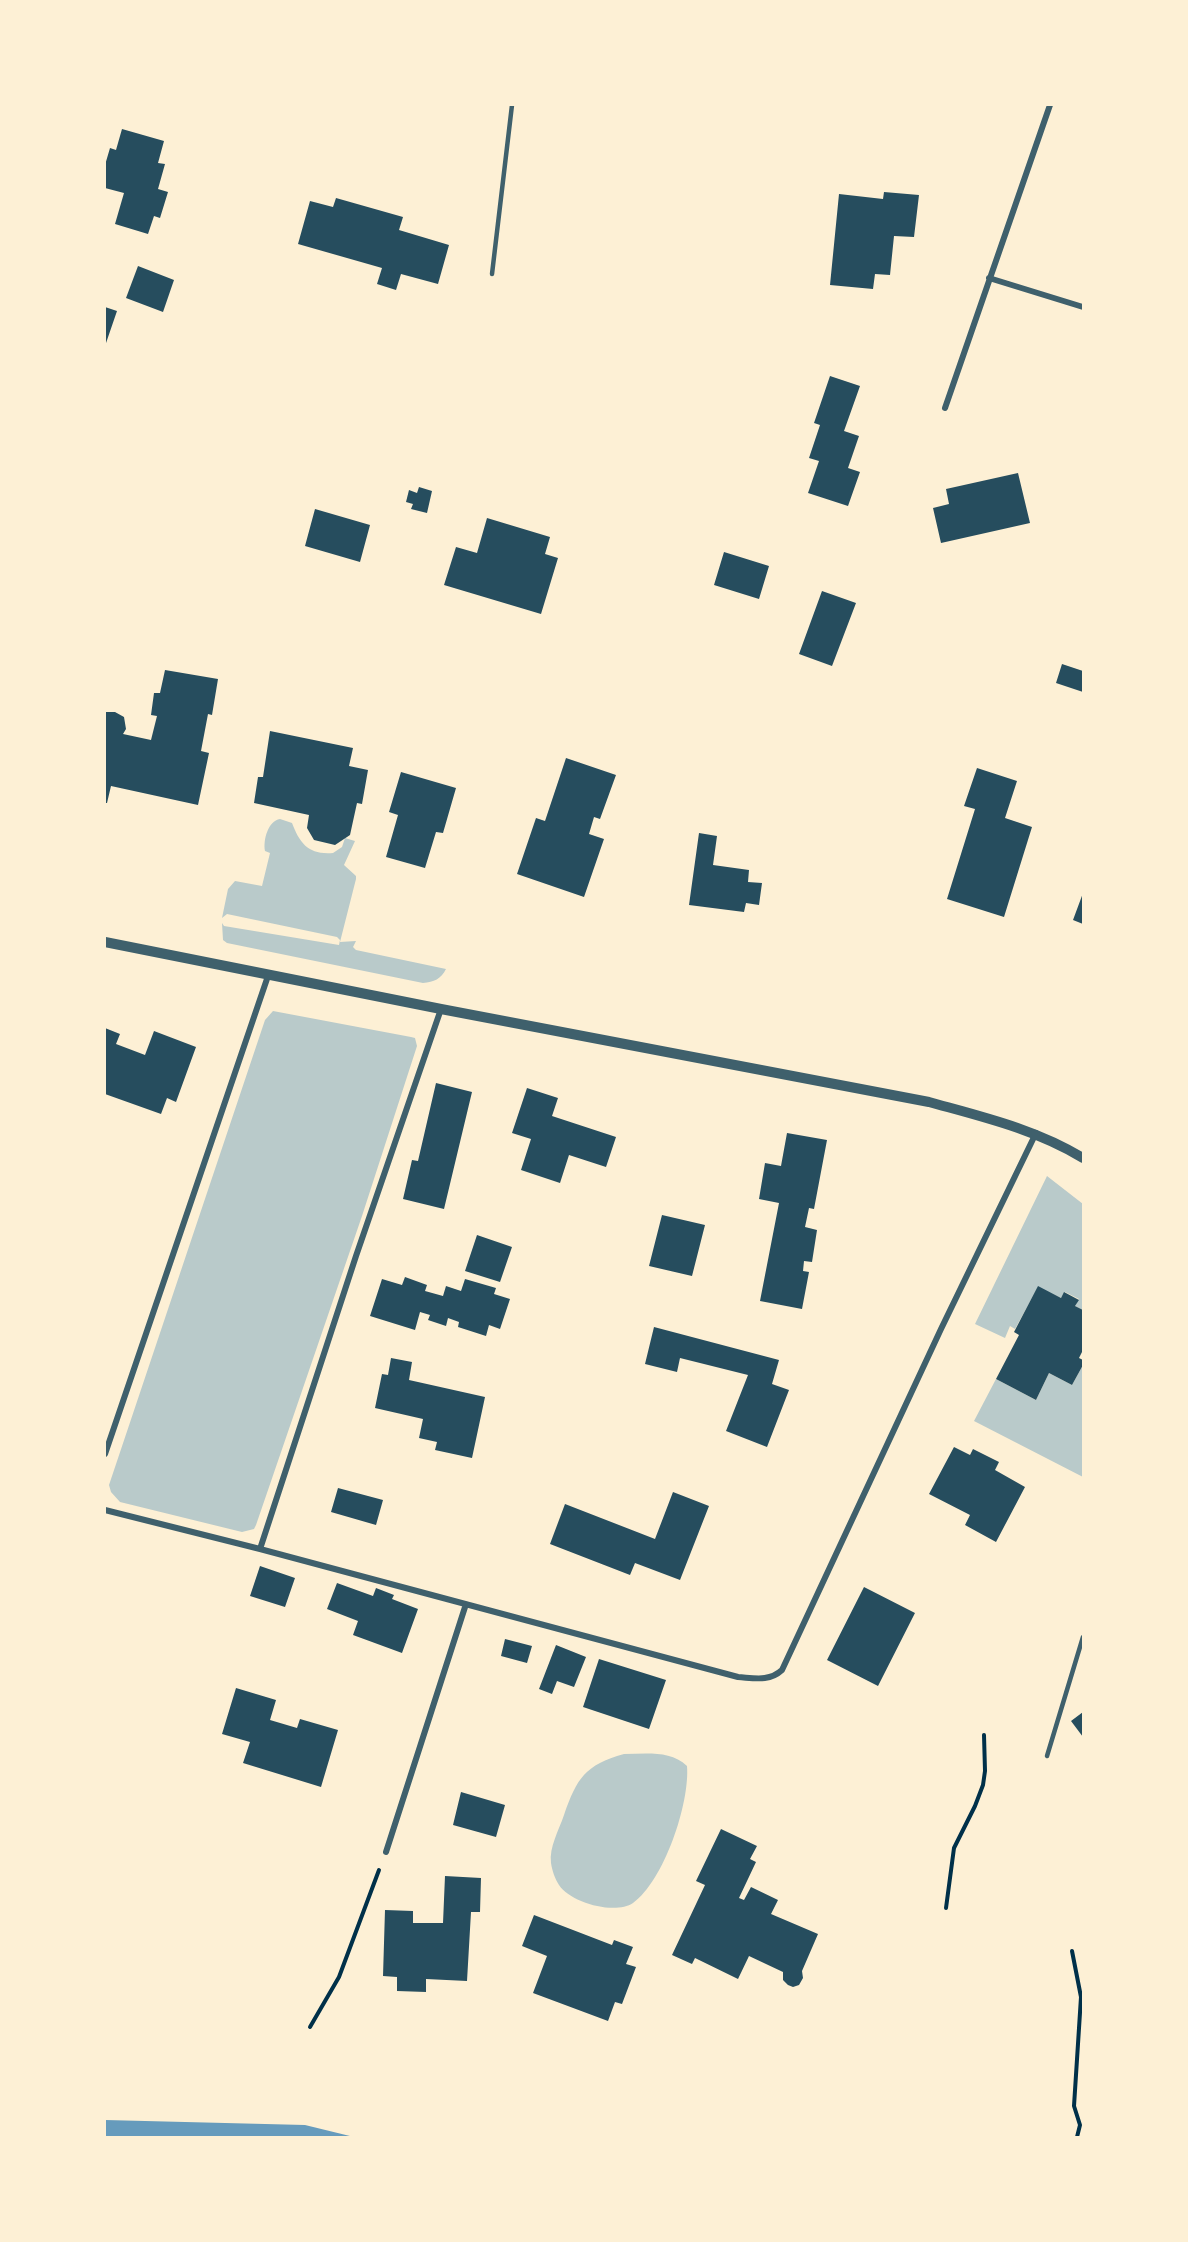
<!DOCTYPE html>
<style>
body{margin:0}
#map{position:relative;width:1188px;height:2242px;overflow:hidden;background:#fdf0d5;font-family:"PT Serif",serif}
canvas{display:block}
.frame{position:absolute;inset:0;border:106px solid #fdf0d5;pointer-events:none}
</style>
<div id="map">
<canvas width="1188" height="2242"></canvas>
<div class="frame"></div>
</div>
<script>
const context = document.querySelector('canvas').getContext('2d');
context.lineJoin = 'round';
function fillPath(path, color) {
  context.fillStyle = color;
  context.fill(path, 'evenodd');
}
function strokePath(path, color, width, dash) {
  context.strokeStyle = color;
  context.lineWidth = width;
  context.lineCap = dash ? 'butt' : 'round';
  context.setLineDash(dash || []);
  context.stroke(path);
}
fillPath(new Path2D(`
 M280,819l12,4c8,21 17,32 41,30l9,-6 3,-9 10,3 -11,24 12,11v3l-16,63 16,-1 -3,6 3,3 90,19c-5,10 -12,13 -23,14l-196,-40 -4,-3 -1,-17 2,3 115,19 1,-5 -3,-3 -110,-23 -5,4 6,-29 7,-8 27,5 8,-33 -5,-2c-2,-11 3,-30 15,-32z
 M273,1011l138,26 4,1 2,8 -55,170 -106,309 -2,4 -12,3 -122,-30 -9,-10 -2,-7 156,-465z
 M1047,1176l36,28v106l-8,-4 4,-7 -14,-7 -4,6 -23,-11 -23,42 -5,-3 -5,12 -30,-14z
 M1083,1365v112l-109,-56 22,-42 40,21 13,-27 23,12z
 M624,1754c22,0 46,-4 63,12 3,37 -23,115 -54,137 -18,12 -62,0 -74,-18 -4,-6 -7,-15 -8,-22 -2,-16 8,-33 13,-48 13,-37 21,-50 60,-61z`), '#b9caca');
fillPath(new Path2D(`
 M105,2120l200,5 49,12h-249z`), '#669bbc');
fillPath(new Path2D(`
 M122,129l42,12 -6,22 7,1 -7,25 10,3 -8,26 -6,-2 -6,18 -33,-10 9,-31 -19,-5v-23l5,-17 6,2z
 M884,192l35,3 -5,42 -20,-1 -4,39 -15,-1 -2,15 -43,-4 9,-91 44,5z
 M336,198l67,19 -4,13 50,15 -11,39 -37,-10 -5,16 -19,-6 5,-16 -84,-24 12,-43 23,6z
 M138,266l36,14 -11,32 -37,-14z
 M105,307l12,4 -12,35z
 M830,376l30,10 -16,45 15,5 -11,32 12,4 -12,34 -40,-13 11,-32 -10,-3 11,-33 -6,-2z
 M1018,473l12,50 -89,20 -8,-35 16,-4 -3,-15z
 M419,487l13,4 -5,22 -16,-4 2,-5 -7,-2 3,-12 8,3z
 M315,509l55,16 -10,37 -55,-16z
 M487,518l63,19 -5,17 13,4 -17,56 -97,-29 12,-38 21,6z
 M724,552l45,14 -10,33 -45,-14z
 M822,591l34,12 -24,63 -33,-12z
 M1062,664l21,7v21l-27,-9z
 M165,670l53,9 -6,36 -4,-1 -7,37 8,2 -11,52 -87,-19 -4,17h-2v-91h10l9,5 2,12 -3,5 28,6 6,-24 -6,-1 3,-22h6z
 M270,731l83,17 -4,18 19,4 -6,34 -5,-1 -7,32 -15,10 -21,-5 -7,-12 2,-13 -55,-12 4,-26h5z
 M566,758l50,17 -16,44 -6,-2 -5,17 15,5 -20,58 -67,-23 19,-56 9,3z
 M977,768l40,13 -12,37 27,9 -28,90 -57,-18 28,-90 -11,-3z
 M401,772l55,16 -13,45 -7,-1 -11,36 -39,-11 12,-42 -9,-3z
 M699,833l18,3 -4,29 36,5 -1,12 14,1 -3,22 -13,-2 -2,9 -55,-7z
 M1083,893v31l-10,-4z
 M105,1028l15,6 -4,10 29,11 9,-24 42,16 -20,55 -9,-4 -6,16 -56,-20z
 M436,1083l36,9 -28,117 -41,-10 9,-39 6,1z
 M527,1088l31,10 -6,18 64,21 -10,30 -37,-12 -9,28 -39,-13 10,-31 -19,-6z
 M787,1133l40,7 -13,69 -5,-1 -4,19 12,3 -5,32 -8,-1 -1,10 6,1 -7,37 -42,-8 19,-98 -20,-4 6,-36 16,3z
 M662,1215l43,10 -13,51 -43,-10z
 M477,1235l35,12 -12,35 -35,-11z
 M405,1277l22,8 -2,6 18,5 3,-10 15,5 4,-12 31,9 -2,6 16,5 -10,30 -11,-4 -3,11 -28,-9 1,-5 -11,-4 -2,8 -18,-6 2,-5 -10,-3 -5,18 -45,-14 12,-37 20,6z
 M1038,1286l23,12 3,-6 15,8 -4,6 8,4v40l-4,8 4,2v5l-11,20 -23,-12 -13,27 -40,-21 23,-44 -5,-3z
 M654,1327l125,33 -7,24 17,6 -22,57 -41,-16 22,-56 -68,-17 -3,14 -32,-8z
 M391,1358l21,4 -3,18 76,17 -13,61 -37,-8 2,-8 -18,-4 4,-19 -48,-11 7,-34 6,1z
 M954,1447l16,8 3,-6 26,13 -4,8 30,17 -29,55 -31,-17 5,-10 -41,-21z
 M338,1488l45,12 -7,25 -45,-13z
 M673,1492l36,14 -29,74 -45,-17 -5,12 -80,-31 15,-40 90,35z
 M260,1566l35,12 -10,29 -35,-11z
 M337,1583l36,13 3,-8 18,7 -2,4 26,10 -16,44 -49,-18 5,-14 -31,-12z
 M864,1587l51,26 -37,73 -51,-26z
 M505,1639l27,7 -5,17 -26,-7z
 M556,1645l30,12 -12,30 -17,-6 -5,13 -13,-5z
 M599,1659l67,21 -17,49 -66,-22z
 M236,1688l40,12 -6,20 27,8 3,-9 38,11 -17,57 -78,-24 7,-21 -28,-8z
 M1083,1712v25l-12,-16z
 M461,1792l44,13 -9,32 -43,-12z
 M721,1829l36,17 -7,13 6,3 -17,36 5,2 7,-13 27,13 -7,14 47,20 -16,37 1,7 -4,7 -6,2 -5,-2 -5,-5v-8l-34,-16 -11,23 -43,-21 -3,6 -20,-9 33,-70 -9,-4z
 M445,1876l36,2 -1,34h-9l-4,69 -41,-2v13l-29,-1v-14l-14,-1 2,-66 28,1v12h30z
 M534,1915l78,30 2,-5 19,7 -7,17 10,3 -14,37 -7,-2 -7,19 -75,-28 14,-37 -25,-10z`), '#264d5e');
strokePath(new Path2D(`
 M946,1908l8,-60 21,-42 8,-21 2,-14 -1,-36
 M1072,1951l9,46 -7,109 6,19 -3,12
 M310,2027l29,-50 40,-107`), '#003049', 4);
strokePath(new Path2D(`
 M492,274l20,-169
 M1047,1756l36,-119`), '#3f606c', 4.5);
strokePath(new Path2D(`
 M989,278l94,29
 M945,408l105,-303
 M105,1454l164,-481
 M105,1510l155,39 478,128c16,1 31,5 44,-7l159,-341 95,-196
 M260,1549l96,-293 85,-247
 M386,1852l80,-248`), '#3f606c', 6);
strokePath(new Path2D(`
 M105,942l336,67 488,93c54,15 106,27 154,56`), '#3f606c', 10);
</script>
